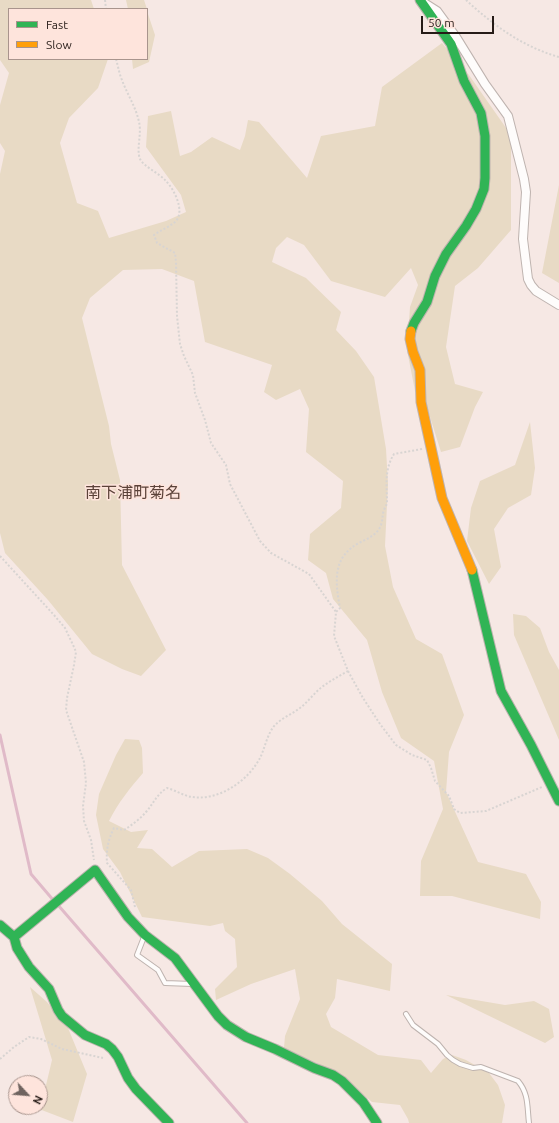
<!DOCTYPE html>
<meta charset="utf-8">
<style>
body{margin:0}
#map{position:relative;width:559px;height:1123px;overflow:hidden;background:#f6e8e4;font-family:Ubuntu,sans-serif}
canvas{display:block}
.legend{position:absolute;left:8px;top:8px;width:140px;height:52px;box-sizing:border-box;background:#fee4dc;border:1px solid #a8948d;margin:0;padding:5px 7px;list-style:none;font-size:12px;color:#261b17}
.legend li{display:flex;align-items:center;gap:8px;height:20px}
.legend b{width:20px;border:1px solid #a8948d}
.north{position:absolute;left:8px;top:1075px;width:40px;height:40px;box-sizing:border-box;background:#fee4dc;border:1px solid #a8948d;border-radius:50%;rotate:116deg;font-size:11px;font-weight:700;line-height:16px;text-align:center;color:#261b17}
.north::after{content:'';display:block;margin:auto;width:14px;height:18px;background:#6f635f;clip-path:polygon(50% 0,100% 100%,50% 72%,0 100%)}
.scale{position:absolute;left:421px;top:16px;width:73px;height:18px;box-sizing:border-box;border:2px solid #261b17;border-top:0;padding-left:5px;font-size:12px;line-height:14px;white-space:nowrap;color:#261b17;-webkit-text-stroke:3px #fee4dc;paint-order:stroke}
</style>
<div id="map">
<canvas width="559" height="1123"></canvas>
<ul class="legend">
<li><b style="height:5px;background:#30b455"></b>Fast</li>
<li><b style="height:5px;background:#ff9f0a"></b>Slow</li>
</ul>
<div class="north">N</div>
<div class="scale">50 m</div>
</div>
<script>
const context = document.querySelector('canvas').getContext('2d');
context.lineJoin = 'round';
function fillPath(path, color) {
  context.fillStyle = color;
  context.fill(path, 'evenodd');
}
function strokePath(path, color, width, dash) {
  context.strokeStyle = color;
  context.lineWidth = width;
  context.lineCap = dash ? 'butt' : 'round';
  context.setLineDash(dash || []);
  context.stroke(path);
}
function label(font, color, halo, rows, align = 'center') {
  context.font = font + ' Ubuntu,"Noto Sans JP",sans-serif';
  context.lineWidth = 3;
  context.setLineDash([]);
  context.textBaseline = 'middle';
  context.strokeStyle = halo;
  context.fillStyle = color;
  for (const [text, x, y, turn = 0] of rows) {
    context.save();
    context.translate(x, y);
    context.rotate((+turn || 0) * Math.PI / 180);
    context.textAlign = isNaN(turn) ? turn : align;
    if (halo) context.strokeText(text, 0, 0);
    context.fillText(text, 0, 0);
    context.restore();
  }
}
fillPath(new Path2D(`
 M0,0h91l3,9h-85v50h99l-10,29 -29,30 -9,25 17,60 21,8 11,27 57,-17 20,-9 -5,-17 -35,-48 2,-31 23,-5 9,45 11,-4 21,-15 28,13 5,-14 3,-16 11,2 48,56 14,-42 54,-10 7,-39 60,-44 27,32 42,60v95l-33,38 -23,18 -9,61 9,37 28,8 -8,15 -15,40 -19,5 -15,-48 -11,-13 -8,-41 3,-43 8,-22 -7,-17 -26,29 -54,-16 -27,-36 -17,-8 -11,11 -4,14 34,16 35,34 -5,18 20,21 18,26 12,72 2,35 -3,62 8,41 23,52 26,15 22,61 -15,37 -3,40 32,70 48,12 15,28 -1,17 -88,-23h-32l1,-35 22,-52 -9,-48 -33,-23 -19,-46 -15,-52 -34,-41 -7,-26 -18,-13 2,-26 31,-26 2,-27 -37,-29 3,-43 -9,-20 -24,11 -12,-8 8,-27 -67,-23 -11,-61 -32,-12 -39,1 -33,28 -8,20 27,108 2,18 9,36 2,85 44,85 -25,26 -19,-7 -30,-15 -44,-54 -43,-47 -5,-20v-359l5,-23 -5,-8v-38l9,-32 -9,-13z
 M126,0h18l3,9h-19z
 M147,11l8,24 -6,27 -16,7 -1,-10h15z
 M559,185v98l-17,-10z
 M530,422l5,46 -4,27 -23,13 -14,21 7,38 -12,17 -22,-43 4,-33 9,-27 35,-16z
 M513,614l13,2 14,12 9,24 10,18v70l-45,-105z
 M125,739l14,1 3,8 1,25c-13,15 -25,30 -34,48l22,11 17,-2 -11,18 15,1 20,18 27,-16 48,-2 21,9 22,16 32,27 20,23 50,40 -2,27 -53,-12 -2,19 -9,16 5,13 47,28 43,5 10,13 12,-14 9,-4 14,5 23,13 9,12 7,20 -3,18h-93l-1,-4 -8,-14 -28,-3 -36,-30 -52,-24 1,-12 15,-37 -5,-30 -44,15 -35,16 -1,-11 22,-22 -2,-28 -10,-8 -2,-8 -13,3 -68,-9 -22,-45 -17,-23 -7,-34 3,-21 17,-39z
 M30,987l17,15 21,26 19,46 -14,48 -34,-13 3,-7 10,-42z
 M446,995l59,10 29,-4 15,8 5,28 -9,6z`), '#e8dac5');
strokePath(new Path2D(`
 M0,735l31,139 23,27
 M58,905l189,218`), '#e0bac8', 3);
const lane = new Path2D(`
 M144,937l-7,18 21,15 7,13 27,1
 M406,1014l7,11 25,19 9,11 6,5 7,4 13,4 8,-1 37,14c11,13 9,26 11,42`);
const street = new Path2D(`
 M426,4l11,7 19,26 29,47 23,32 16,63 2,13 -3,47 5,40 3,6 5,6 23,14`);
const fast = new Path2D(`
 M411,331l3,-8 13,-21 8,-26 11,-22 20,-28 10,-17 8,-20 1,-11v-42l-4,-23 -17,-32 -13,-37 -31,-44
 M472,570l29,121 30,54 28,56
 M0,925l14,12 3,11 12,19 20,22 9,21 4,6 23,19 21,9 6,5 6,8 10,21 8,11 33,34
 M14,937l81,-67 33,47 17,18 30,23 43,58 9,9 19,12 29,12 39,19 19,7 9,6 21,21 14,21`);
const slow = new Path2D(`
 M411,331l-1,8 3,13 7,18 1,32 21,96 30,72`);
strokePath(lane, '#beb3af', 6);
strokePath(street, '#beb3af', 10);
strokePath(fast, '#beb3af', 11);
strokePath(slow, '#beb3af', 11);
strokePath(new Path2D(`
 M105,0l1,9
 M466,0c27,25 57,47 93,57
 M116,59c2,7 3,14 6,21 5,14 14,27 17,42 3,12 -3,27 1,37 4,8 19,14 26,22 8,8 20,31 9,41 -6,5 -14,8 -21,13l3,8 18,10 1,9 1,54 3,28 4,12 9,19 2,18 10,27 6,23 15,22 4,19 30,57 11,12 38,21 27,38
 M422,449l-28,5c-10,16 -7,31 -7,48 0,3 -2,5 -3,8 -2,5 -1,10 -3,15 -3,9 -12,13 -20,17 -29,14 -26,39 -21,66l-4,4 -2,24 14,35 15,27 17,26 16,21 16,10 15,5 4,8 4,13 14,15 5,13 6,4 26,-2 56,-24
 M0,556l54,59 11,13 9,19 2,5 -2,13 -7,33 -1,12 18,52 2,21 -3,23 1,15 7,19 3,20
 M135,907l-4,-17 -24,-27c-1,-13 1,-23 7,-35l10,2c8,-5 16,-11 22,-18 8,-9 10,-17 21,-24 8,2 17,8 25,9 27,4 56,-16 68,-39 5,-10 7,-24 15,-33 7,-7 17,-11 25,-17 8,-6 14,-15 22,-21 8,-6 17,-11 26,-16
 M0,1059l14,-12 15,-10 12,2 21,10 41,9`), '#d8d4d2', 2, [2, 2]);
strokePath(lane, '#fefcfb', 4);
strokePath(street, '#fefcfb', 8);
strokePath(fast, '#30b455', 9);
strokePath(slow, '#ff9f0a', 9);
label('16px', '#5b4239', '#fee4dc', [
 ["南下浦町菊名",133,493]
]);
</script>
